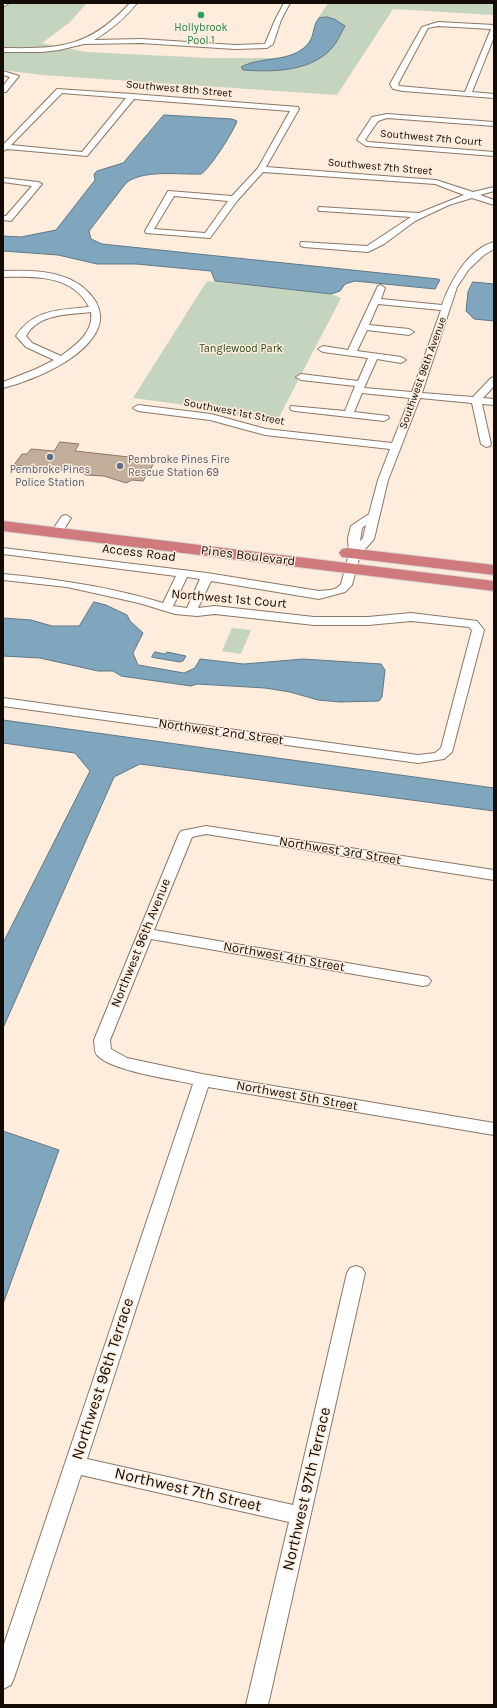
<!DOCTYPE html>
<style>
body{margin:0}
#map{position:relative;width:497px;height:1708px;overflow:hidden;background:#feecdc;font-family:Karla,sans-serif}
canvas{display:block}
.frame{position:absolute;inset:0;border:4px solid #130c06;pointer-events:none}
</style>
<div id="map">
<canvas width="497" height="1708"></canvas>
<div class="frame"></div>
</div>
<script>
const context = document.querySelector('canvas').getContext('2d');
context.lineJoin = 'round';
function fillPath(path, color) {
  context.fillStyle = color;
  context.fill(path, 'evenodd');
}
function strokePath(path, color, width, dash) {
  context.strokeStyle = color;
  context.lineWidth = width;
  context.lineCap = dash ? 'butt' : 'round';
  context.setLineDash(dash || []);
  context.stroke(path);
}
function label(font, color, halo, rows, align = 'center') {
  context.font = font + ' Karla,sans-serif';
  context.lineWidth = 3;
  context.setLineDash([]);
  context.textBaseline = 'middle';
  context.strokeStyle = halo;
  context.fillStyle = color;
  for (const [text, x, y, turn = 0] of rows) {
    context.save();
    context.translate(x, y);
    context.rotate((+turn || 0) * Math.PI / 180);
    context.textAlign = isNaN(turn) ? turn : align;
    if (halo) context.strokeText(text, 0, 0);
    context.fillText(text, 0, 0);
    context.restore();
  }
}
fillPath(new Path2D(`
 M3,3h84l-18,20 -27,20 44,9 123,6h71l17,-5 10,-8 5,-8 3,-14 13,-20h166v12l-101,-6 -56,86 -295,-20 -39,-5z
 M207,281l124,13 10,4 -65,125c-17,-1 -34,-7 -51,-11 -31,-6 -61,-10 -92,-14z
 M232,628l19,2 -10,24 -19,-3z`), '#c4d4bf');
const water = new Path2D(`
 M327,17l7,2 11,7c-5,9 -9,19 -17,26 -22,20 -57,20 -85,18l-2,-3c20,-11 49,-4 66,-22 8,-8 5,-19 12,-27z
 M164,115l68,4 5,2c-3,10 -28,49 -36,53 -22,1 -57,-5 -75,9l-37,48 2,8 11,5 336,35 2,1 -5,9 -80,-8 -10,3 -5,7 -9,3 -116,-13 -4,-10 -75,-7h-39l-39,-9 -55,-4v-15l18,1 35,-7 39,-50 -1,-6 3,-3 26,-8z
 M473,282l21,2v37l-20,-2 -8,-8 2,-19z
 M94,602l12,3 21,10 3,6 13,12 -10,20 5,12 46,8 11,-5 5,-9 44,5 59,-5 78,5 4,6 -3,27 -3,4 -39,1 -22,-2 -28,-8 -25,-4 -68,-4 -6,2 -70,-10 -8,-5h-15l-58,-13 -37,-2v-38l28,2 21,6h27z
 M155,652l10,2 2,-2 19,4 -3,5 -3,1 -24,-4 -4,-1z
 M3,720l491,68v23l-354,-47 -26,13 -111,251v-85l87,-172 -15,-18 -72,-10z
 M3,1131l56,19 -56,154z`);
fillPath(water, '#7fa6bd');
strokePath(water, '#5f7886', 1);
const building = new Path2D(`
 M60,442l19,2 -4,7 81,9 -13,21 -11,-1 -6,3 -22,-7 -18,-1 -10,-6 -6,2 -56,-6 8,-11h5l4,-5 23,2z`);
fillPath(building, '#c3ad9b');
strokePath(building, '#8a7665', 1);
const street = new Path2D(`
 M3,3h6l-6,4z
 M130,3h7c-12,15 -26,27 -43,37l47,-1 94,6 30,-1 10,-24 9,-17h6l-9,17 -8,24 -6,4 -32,1 -94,-6 -57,1 -25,6 -17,2h-39v-4c58,1 87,-1 127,-45z
 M438,22l56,3v12l-22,55 22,2v4l-91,-7 -10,-2 -3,-5 32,-57zM438,26l53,3 -26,63 -66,-6 -1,-2 30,-56z
 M3,71l16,5 -13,16h-3v-6l7,-9 -7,-2z
 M57,89l75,5 166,13 1,2 -33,58 170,13 37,12 21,-5v4l-14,4 14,5v5l-22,-7 -23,7 -34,16 -31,23 -16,8 -64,-5 -3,-1 -1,-2 1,-2 66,4 44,-29 -89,-6h-3l-1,-2 1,-2 100,6 45,-18 -29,-11 -172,-12 -26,29 -27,37 -64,-5 -1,-2 23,-40 64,5 26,-28 32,-57 -156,-12 -47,57 -80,-7 -4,2v-6zM62,93l64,5 -44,54 -71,-7zM174,196l54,5 -23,32 -51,-4z
 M387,114l107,8v4l-107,-8 -9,3 -13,19 3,2 126,10v4l-128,-10 -9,-6 15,-23z
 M3,178l35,4 4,2 -31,37 -8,-1v-4h3l26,-30 -29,-4z
 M494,242v7l-10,6 -15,14 -12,18 -35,106 51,4 18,-19 3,-1v9l-11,12 11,1v6l-12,-1 9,40 -1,2 -4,1 -5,-3 -9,-41 -52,-5 -32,82 -14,59 -14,16 -8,30 -7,7 -26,7 -108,-18 -13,27 17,-2 99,11h54l43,-4 66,8 7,9 -32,122 -8,7 -26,4 -415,-57v-8l415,57 17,-2 6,-5 31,-118 -3,-3 -58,-6 -43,4h-54l-99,-11 -18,2 -22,-2 -36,-11 -72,-16 -64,-7v-6c54,5 108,13 160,29l13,-27 -173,-22v-6l204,25 112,18 12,-1 6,-2 4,-4 8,-30 -1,-16 3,-12 18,-12 9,-34 12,-31 -125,-14 -55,-15 -72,-9 -5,-3 5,-3 73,9 55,15 126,14 18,-45 -48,-5 -8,19 34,4 1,2 -5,3 -89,-10 -4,-1 -1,-2 1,-2 54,5 10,-25 -54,-6 -5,-3 5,-3 57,7 10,-23 -45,-6 -5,-3 5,-3 25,4 30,-64 3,-1 4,3 -4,11 61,6c8,-23 26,-56 52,-63zM378,304l63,6 -29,82 -48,-4 13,-29 24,4 5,-3 -5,-3 -44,-6 10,-21 42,5 5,-3 -5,-3 -40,-4zM366,525l-3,13 -3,3 2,-13zM187,577l13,2 -13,29 -14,-2z
 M3,271c34,-1 73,-1 93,31 4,8 6,17 2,26 -13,31 -64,52 -95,60v-6l33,-13 18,-9 -28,-13 -10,-11c17,-27 44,-26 73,-29 -16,-32 -54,-31 -86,-30zM91,312c3,20 -15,33 -30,44l-29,-13 -6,-7c13,-23 42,-21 65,-24z
 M66,515l5,3 -10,16 -4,1 -4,-1 -2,-2 11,-16z
 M206,826l288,44v10l-288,-46 -14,3 -38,93 269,46 5,1 3,4 -3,4 -5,1 -272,-47 -41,101 1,9 16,9 75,16 292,49v12l-286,-48 -121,372 206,46 54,-232 3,-5 6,-2 6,2 3,5 -97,432h-22l43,-183 -208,-47 -67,203 -3,7 -8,4v-42l190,-563c-22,-5 -82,-13 -96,-29 -3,-3 -2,-10 -3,-15l85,-206 2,-3z`);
const highway = new Path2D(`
 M3,521l491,60v10l-491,-60z
 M348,548l146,17v10l-152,-18 -3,-4 3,-4z`);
strokePath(street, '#8b7766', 2);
strokePath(highway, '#d9d8d7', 2);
fillPath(street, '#fff');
fillPath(highway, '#cf7a7c');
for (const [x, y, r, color] of [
 [201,15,4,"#2e9e5b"],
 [50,457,4,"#5c6f8a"],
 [120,466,4,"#5c6f8a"]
]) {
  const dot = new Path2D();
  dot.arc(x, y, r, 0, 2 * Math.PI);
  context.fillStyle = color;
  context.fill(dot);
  strokePath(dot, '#feecdc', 1.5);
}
label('11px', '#27864d', '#feecdc', [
 ["Hollybrook",201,28],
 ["Pool 1",201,41]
]);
label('11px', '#130c06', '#feecdc', [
 ["Southwest 8th Street",179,89,5],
 ["Southwest 7th Court",431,138,5],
 ["Southwest 7th Street",380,167,5],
 ["Southwest 96th Avenue",423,373,-70],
 ["Southwest 1st Street",234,412,11]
]);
label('11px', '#254718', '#feecdc', [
 ["Tanglewood Park",241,349]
]);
label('11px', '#4e5e75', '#feecdc', [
 ["Pembroke Pines Fire",128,460],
 ["Rescue Station 69",128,473],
 ["Pembroke Pines",50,470,"center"],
 ["Police Station",50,483,"center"]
], 'left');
label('13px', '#130c06', '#feecdc', [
 ["Access Road",139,553,7],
 ["Pines Boulevard",248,556,7],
 ["Northwest 1st Court",229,599,5],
 ["Northwest 2nd Street",221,732,8],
 ["Northwest 3rd Street",340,851,9],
 ["Northwest 96th Avenue",141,943,-68],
 ["Northwest 4th Street",284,957,10],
 ["Northwest 5th Street",297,1096,10]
]);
label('16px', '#130c06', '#feecdc', [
 ["Northwest 96th Terrace",103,1379,-72],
 ["Northwest 97th Terrace",307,1489,-77],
 ["Northwest 7th Street",188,1490,13]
]);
</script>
